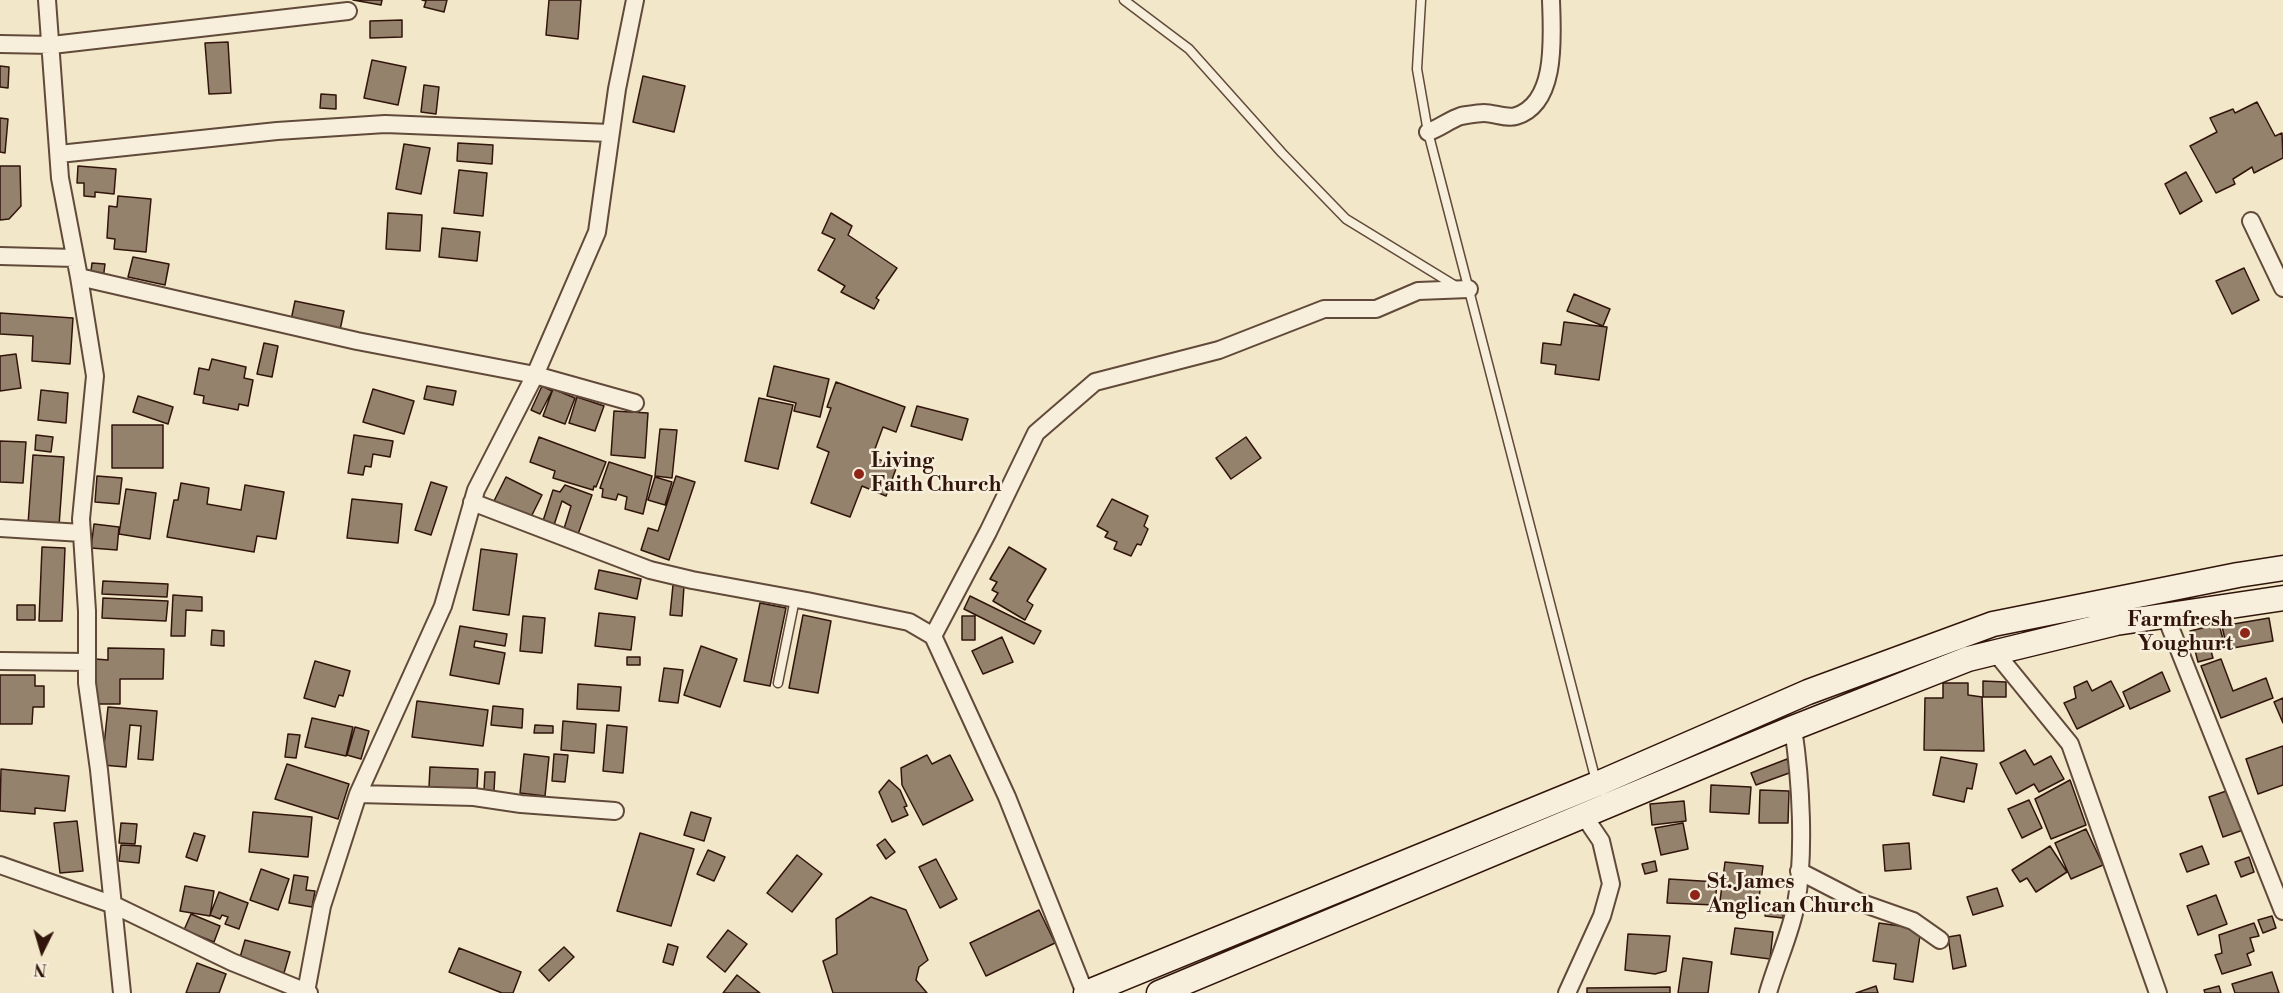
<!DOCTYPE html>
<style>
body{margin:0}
#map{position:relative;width:2283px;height:993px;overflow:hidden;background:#f2e7c8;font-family:"Libre Bodoni",serif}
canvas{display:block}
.north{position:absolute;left:12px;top:921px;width:60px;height:60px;-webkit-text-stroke:4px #f7efdb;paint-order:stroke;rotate:185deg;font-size:16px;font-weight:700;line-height:24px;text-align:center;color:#31150b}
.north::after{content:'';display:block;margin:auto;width:21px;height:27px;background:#31150b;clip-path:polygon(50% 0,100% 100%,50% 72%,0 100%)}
</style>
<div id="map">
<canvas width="2283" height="993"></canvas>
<div class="north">N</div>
</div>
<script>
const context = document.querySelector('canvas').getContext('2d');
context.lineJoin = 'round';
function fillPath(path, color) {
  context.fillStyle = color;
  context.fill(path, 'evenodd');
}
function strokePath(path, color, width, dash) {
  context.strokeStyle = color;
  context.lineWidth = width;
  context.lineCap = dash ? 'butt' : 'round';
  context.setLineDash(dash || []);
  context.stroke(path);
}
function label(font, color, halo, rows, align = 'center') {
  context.font = font + ' "Libre Bodoni",serif';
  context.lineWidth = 5;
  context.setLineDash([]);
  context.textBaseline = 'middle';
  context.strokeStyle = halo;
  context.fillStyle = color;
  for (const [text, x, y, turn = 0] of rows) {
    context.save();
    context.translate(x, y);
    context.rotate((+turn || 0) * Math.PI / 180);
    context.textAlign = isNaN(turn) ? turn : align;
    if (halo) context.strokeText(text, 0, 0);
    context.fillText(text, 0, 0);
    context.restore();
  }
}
const building = new Path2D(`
 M353,0h29l-1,5z
 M422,0h25l-3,12 -20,-5 2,-6z
 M549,0h32l-3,39 -32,-4z
 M402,20v17l-32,1v-17z
 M228,42l3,51 -22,1 -4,-51z
 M372,60l34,7 -8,38 -34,-7z
 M0,66l9,1 -1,21 -8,-1z
 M643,76l42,10 -11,46 -41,-10z
 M424,85l15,2 -3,27 -15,-2z
 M321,94l15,1v14l-16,-1z
 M2257,102l18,34 7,-3 1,25 -29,15 -2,-6 -19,12 2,5 -19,9 -26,-47 27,-14 -7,-14 23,-9 2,4z
 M0,118l8,1 -3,34 -5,-1z
 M458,143l35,2 -1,19 -35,-3z
 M404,144l26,4 -9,46 -25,-5z
 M0,166h20l1,40 -12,13 -9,1z
 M78,166l38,3 -2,25 -19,-2v5l-11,-1v-13h-7z
 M459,170l28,3 -4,43 -29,-3z
 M2186,172l16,29 -22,13 -15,-30z
 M118,196l33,3 -5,53 -32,-3 1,-10 -8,-1 2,-32 8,1z
 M388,213l34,2 -2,36 -34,-2z
 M831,213l21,13 -4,9 49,33 -21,30 3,2 -5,9 -33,-17 4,-6 -27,-16 17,-31 -13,-6z
 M442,228l38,4 -3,29 -38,-4z
 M133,257l36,7 -4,21 -37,-8z
 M92,263l13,1 -2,16 -13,-1z
 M2244,268l15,32 -27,14 -16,-33z
 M1574,294l36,15 -7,17 -36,-15z
 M295,301l49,10 -4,19 -49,-10z
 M0,313l73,5 -3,46 -38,-3 1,-25 -33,-2z
 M1564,322l43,5 -8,53 -44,-6 1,-9 -15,-2 2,-20 18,2z
 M264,343l14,3 -6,31 -15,-3z
 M16,354l5,34 -21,3v-35z
 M212,359l34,8 -2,11 9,2 -5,26 -9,-2 -1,6 -35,-7 1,-7 -10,-2 5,-26 10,2z
 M774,366l55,13 -9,38 -26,-6 2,-8 -29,-7z
 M836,382l69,25 -9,25 -13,-5 -11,30 25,9 -11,30 -24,-10 -12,31 -39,-14 18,-51 -12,-5 14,-39 -4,-1z
 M427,386l29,5 -3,14 -29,-6z
 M542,386l10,5 -12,23 -9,-4z
 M373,389l41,12 -10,33 -41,-12z
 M553,389l22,9 -10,26 -22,-8z
 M41,390l27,3 -2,30 -28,-3z
 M138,396l35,11 -5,17 -35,-12z
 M577,397l27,9 -9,25 -26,-8z
 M759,398l34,7 -15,64 -33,-8z
 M917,406l51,13 -6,21 -51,-14z
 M614,411l34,2 -3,45 -34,-3z
 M112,425h51v43h-51z
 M660,429l17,1 -5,48 -17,-2z
 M36,435l17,2 -2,15 -16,-2z
 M354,435l39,6 -3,16 -17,-3 -2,13 -6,-1 -2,9 -15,-2z
 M539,437l67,25 -10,25 -2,-1 -1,4 -40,-12 2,-7 -25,-9z
 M1246,437l15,21 -30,21 -15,-21z
 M0,441l26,1 -3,41 -23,-1z
 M33,455l31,2 -5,69 -31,-2z
 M609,462l43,14 -9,38 -18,-5 2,-12 -9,-3 -2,6 -14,-3 1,-8 -3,-1z
 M97,476l25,2 -3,26 -24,-2z
 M676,476l19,6 -26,78 -28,-10 7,-22 10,3z
 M506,477l36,18 -12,24 -36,-18z
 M655,477l17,5 -7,23 -17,-5z
 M431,482l16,5 -16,48 -16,-5z
 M181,483l28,5 -2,16 34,6 4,-25 39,7 -8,47 -19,-3 -3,16 -87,-15 7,-37h4z
 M565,485l27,10 -15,42 -14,-5 8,-26 -9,-5 -9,27 -11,-4 11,-34 7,2z
 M126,489l30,4 -6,46 -31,-5z
 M352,499l50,5 -4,39 -51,-5z
 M1112,499l36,17 -4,10 4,3 -7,16 -4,-1 -6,12 -17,-7 3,-7 -12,-5 3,-5 -11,-6z
 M94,524l25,3 -2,23 -26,-2z
 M42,547l23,1 -3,73h-23z
 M1009,547l37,22 -19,32 6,4 -8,15 -32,-19 5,-8 -6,-3 5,-8 -7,-3z
 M481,549l36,5 -8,61 -36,-5z
 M599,570l42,9 -4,20 -42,-10z
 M103,581l65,3 -1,13 -65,-3z
 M673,585l11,1 -2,30 -12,-1z
 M173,595l29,2v14l-16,-1 -1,26h-14z
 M970,596l71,35 -7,13 -70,-35z
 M103,598l65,3 -2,20 -64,-3z
 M760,603l26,5 -16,78 -26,-5z
 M17,605h18v15h-18z
 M599,613l36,4 -4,33 -36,-4z
 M803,615l28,6 -13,72 -29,-5z
 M523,616l22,2 -3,35 -22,-2z
 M962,616h13v24h-13z
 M2269,618l4,23 -46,8 -5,-23z
 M2219,624l6,23 -14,4 2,7 -15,4 -8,-31z
 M460,626l47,8 -2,12 -30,-5 -1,6 31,6 -6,31 -49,-9z
 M212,630l12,1v15l-13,-1z
 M1002,637l11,25 -30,12 -11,-23z
 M701,646l36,13 -17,48 -36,-12z
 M108,648l56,1 -1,30h-43v25h-25v-45l13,1z
 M627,657h13v8h-13z
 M2221,659l12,32 33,-13 7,20 -52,20 -20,-52z
 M315,661l35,10 -7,25 -4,-1 -4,12 -31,-9z
 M664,668l19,2 -5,33 -19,-2z
 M2162,672l8,19 -40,18 -7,-17z
 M0,675h35v11h9v21h-11l-1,17h-32z
 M1983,681l23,1v15h-23z
 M2087,681l5,10 19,-10 13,25 -47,23 -13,-26 12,-5 -2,-11z
 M1943,683h25v12l14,2 2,54 -60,-1 1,-52h18z
 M578,684l43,3 -2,24 -42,-2z
 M2283,698v25l-9,-21z
 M417,701l71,9 -5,36 -71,-9z
 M493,706l30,3 -1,19 -31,-3z
 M108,707l49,4 -4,49 -15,-1 3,-33 -11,-1 -4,42 -24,-2z
 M312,718l41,9 -7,29 -41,-9z
 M563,721l33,3 -2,29 -33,-3z
 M535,725l18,1v7h-19z
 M607,725l20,2 -4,46 -20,-2z
 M355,727l14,4 -8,28 -14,-4z
 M288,734l12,1 -4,23 -11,-1z
 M2283,746v39l-25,9 -12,-35z
 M2025,750l9,15 17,-9 13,23 -25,13 -5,-8 -18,10 -16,-31z
 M524,754l25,3 -4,39 -25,-3z
 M554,754l14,1 -3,27 -13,-1z
 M927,755l5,9 18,-9 23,45 -50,25 -21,-40 -1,-17z
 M1941,757l36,7 -5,25 -5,-1 -3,14 -31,-7z
 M1787,759l5,13 -36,13 -5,-12z
 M287,764l62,20 -11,35 -63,-20z
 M430,767l48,2 -1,20 -48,-2z
 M1,769l68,7 -4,35 -30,-3v6l-35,-3z
 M485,772h10l-1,19 -10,-1z
 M889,780l11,10 7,16 -3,1 4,8 -16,7 -13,-30z
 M2070,780l16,45 -35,14 -16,-40z
 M1711,785l40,2 -2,27 -39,-2z
 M2232,789l14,40 -23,8 -14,-40z
 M1760,790l29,1 -1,32h-29z
 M2029,800l13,28 -20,10 -14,-29z
 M1684,801l2,20 -34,4 -2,-21z
 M253,812l59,5 -4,40 -59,-5z
 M691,812l20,6 -7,23 -20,-6z
 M77,821l6,50 -23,2 -6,-50z
 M121,823l16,1 -2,20 -16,-1z
 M1683,823l5,26 -27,6 -6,-27z
 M2086,829l17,36 -32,14 -16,-36z
 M194,833l11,3 -8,25 -11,-4z
 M640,833l54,16 -23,77 -54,-15z
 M885,839l10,13 -9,7 -9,-14z
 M1909,843l2,26 -26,2 -2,-26z
 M121,845l20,1 -2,17 -20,-2z
 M2050,846l17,26 -31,20 -9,-14 -7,4 -8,-12z
 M2202,846l7,18 -22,8 -7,-18z
 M708,850l17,7 -11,24 -17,-7z
 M797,855l25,19 -30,38 -25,-19z
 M2249,857l5,15 -13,5 -6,-15z
 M936,859l21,40 -17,9 -21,-41z
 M1655,861l2,10 -12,3 -3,-10z
 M1725,862l38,4 -5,40 -38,-5z
 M261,869l28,10 -11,31 -28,-10z
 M294,875l14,2 -2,13 9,1 -3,16 -23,-4z
 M1669,879l48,3 -2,23 -48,-2z
 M185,886l29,5 -4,25 -30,-5z
 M1997,888l6,18 -30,9 -6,-18z
 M219,892l29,11 -9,26 -14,-5 3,-7 -6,-2 -2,4 -10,-4z
 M2216,895l11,29 -29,11 -11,-29z
 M871,897l35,13 22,50 -9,7 -3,13 11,13h-94l-10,-32 14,-7 -1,-35z
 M1767,905l17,3 -1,10 -18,-2z
 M1039,910l16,33 -69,33 -16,-33z
 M191,914l29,12 -6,16 -30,-12z
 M2272,916l4,12 -13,5 -5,-13z
 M1879,923l42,6 -8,53 -19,-3 2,-15 -23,-3z
 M2254,923l5,13 -9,2 4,13 -7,3 4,11 -29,9 -7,-19 7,-2 -3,-18z
 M1735,928l38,4 -3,27 -39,-5z
 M728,930l19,14 -22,28 -18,-15z
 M1628,934l42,2 -4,35 -11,3 -30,-4z
 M1960,935l6,31 -13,3 -5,-32z
 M245,940l45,12 -6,21 -45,-12z
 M668,944l10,3 -5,18 -10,-3z
 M564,947l10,10 -25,24 -10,-11z
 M459,948l62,24 -8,21h-11l-53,-21z
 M1683,958l29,4 -4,31h-30z
 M197,963l29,11 -7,19h-33z
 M2272,972l7,21h-44l-3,-9z
 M737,975l23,18h-37z
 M1876,986l2,7h-22z
 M2219,986l2,7h-16l-1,-3z
 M1670,987v6h-83v-5z`);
fillPath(building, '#95826d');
strokePath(building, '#31150b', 1.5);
const service = new Path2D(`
 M1124,0l65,49 93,104 64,66 108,66
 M1421,0l-4,69 11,63 168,649
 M778,683l17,-84`);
const minor = new Path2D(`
 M47,0l13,178 19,99 16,99 -14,143 6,92v72l12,87 23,223
 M0,44l52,1 296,-34
 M1428,132c12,-4 21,-12 33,-16 7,-1 16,-3 23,-3 10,0 23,6 32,3 42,-13 36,-81 35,-116
 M59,154l218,-23 108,-7 225,9
 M2251,221l32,67
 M0,256l75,2
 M79,277l278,64 178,34 100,28
 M472,502l178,68 42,10 115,21 102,21 24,14 74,161 78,196
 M0,528l82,5
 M2166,617l117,294
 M933,636l55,-104 48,-99 59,-51 124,-32 105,-41h52l42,-18 51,-2
 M1995,652l75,92 88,249
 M0,661l87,1
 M358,794l116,3 47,7 94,7
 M0,865l114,40 118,57 77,31
 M1799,871l60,31 54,19 27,19
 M306,992l16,-86 36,-112 85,-188 33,-116 59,-115 62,-143 20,-143 18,-89
 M1567,993l35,-77 9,-32 -10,-43 -17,-25
 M1768,993c8,-29 23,-60 28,-89 9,-50 5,-124 -3,-176`);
const secondary = new Path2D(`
 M1086,993l511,-209 211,-92 185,-68 245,-49 45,-7
 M1159,993l634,-265 175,-69 148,-36 167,-25`);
strokePath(service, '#614a3a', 11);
strokePath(minor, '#614a3a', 20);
strokePath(secondary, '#31150b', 27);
strokePath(service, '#f7efdb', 8);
strokePath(minor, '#f7efdb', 16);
strokePath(secondary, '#f7efdb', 24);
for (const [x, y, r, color] of [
 [859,474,6,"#8f2418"],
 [2245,633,6,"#8f2418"],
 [1695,895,6,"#8f2418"]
]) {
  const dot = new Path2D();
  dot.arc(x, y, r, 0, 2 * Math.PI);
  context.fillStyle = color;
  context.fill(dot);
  strokePath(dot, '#f7efdb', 2);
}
label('bold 21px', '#31150b', '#f7efdb', [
 ["Living",871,462],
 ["Faith Church",871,486],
 ["Farmfresh",2233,621,"right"],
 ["Youghurt",2233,645,"right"],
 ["St. James",1707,883],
 ["Anglican Church",1707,907]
], 'left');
</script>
